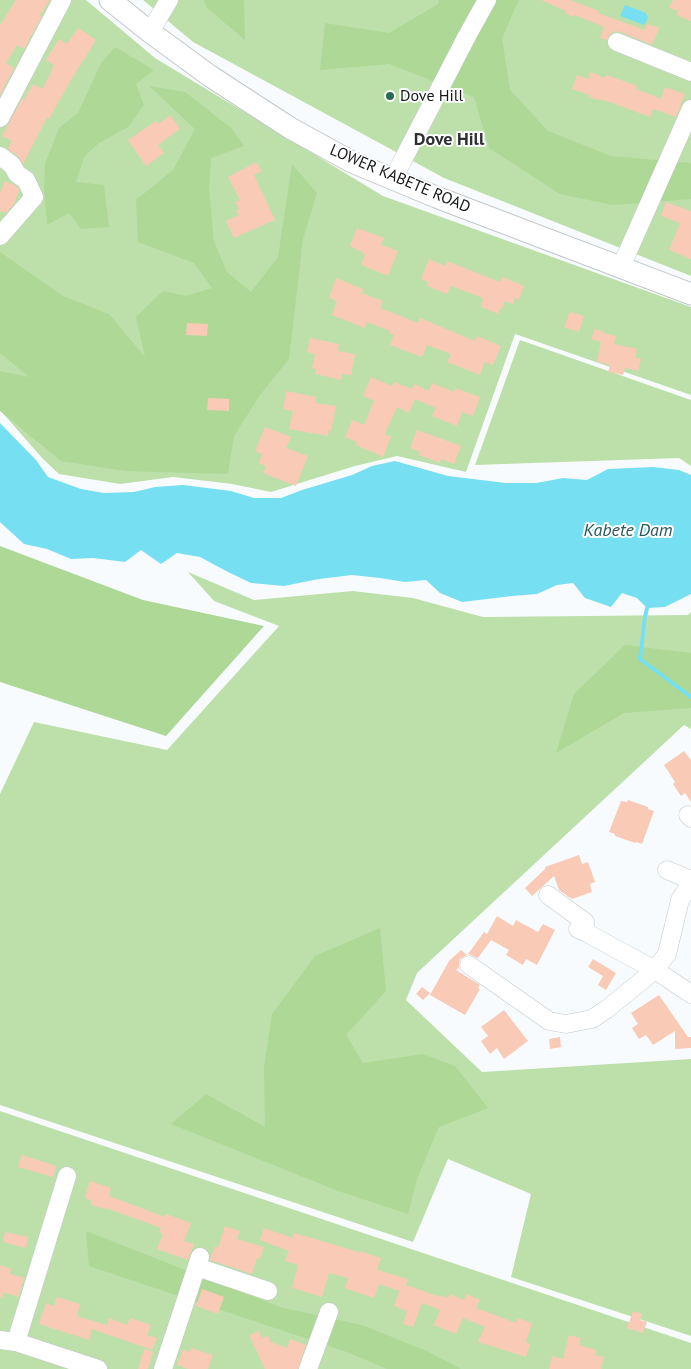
<!DOCTYPE html>
<style>
body{margin:0}
canvas{display:block;background:#f8fbfe}
</style>
<canvas width="691" height="1369"></canvas>
<script>
const context = document.querySelector('canvas').getContext('2d');
context.lineJoin = 'round';
function fillPath(path, color) {
  context.fillStyle = color;
  context.fill(path, 'evenodd');
}
function strokePath(path, color, width, dash) {
  context.strokeStyle = color;
  context.lineWidth = width;
  context.lineCap = dash ? 'butt' : 'round';
  context.setLineDash(dash || []);
  context.stroke(path);
}
function label(font, color, halo, rows, align = 'center') {
  context.font = font + ' "PT Sans",sans-serif';
  context.lineWidth = 4;
  context.setLineDash([]);
  context.textBaseline = 'middle';
  context.strokeStyle = halo;
  context.fillStyle = color;
  for (const [text, x, y, turn = 0] of rows) {
    context.save();
    context.translate(x, y);
    context.rotate((+turn || 0) * Math.PI / 180);
    context.textAlign = isNaN(turn) ? turn : align;
    if (halo) context.strokeText(text, 0, 0);
    context.fillText(text, 0, 0);
    context.restore();
  }
}
fillPath(new Path2D(`
 M0,0h86l69,58 228,138 308,111v88l-176,-61 -49,138 -69,-16 -42,10 -84,26 -39,-8 -59,-7 -53,7 -61,-10 -16,-15 -43,-49z
 M143,0h548v276l-247,-98 -251,-136z
 M520,340l171,60v66l-12,-8 -204,7z
 M188,572l66,28 99,-9 60,7 70,19 205,-2 3,-3v117l-7,-4 -267,248 -11,27 76,72 209,-13v277l-180,-59 20,-83 -83,-35 -35,83 -413,-137v-311l34,-72 133,28 112,-124 -65,-25z
 M0,1111l691,232v26h-691z`), '#bde0ab');
fillPath(new Path2D(`
 M204,0h40l1,40 -38,-32z
 M439,0h80l-17,38 8,52 38,41 63,25 80,7v36l-79,6 -52,-11 -71,-46 -15,-51 -85,-33 -69,6 5,-47 64,10 49,-29z
 M115,47l39,23 -18,14 8,21 -16,22 -29,16 -15,14 -8,25 28,3 5,42 -28,2 -12,-16 -22,12 -3,-32 1,-29 14,-36 19,-15 23,-50z
 M149,86l36,6 46,36 13,18 -33,12 -2,31 5,53 13,30 24,20 27,-35 14,-93 25,29 -14,46 -14,120 -29,36 -26,41 -6,38 -103,-3 -64,-10 -61,-50v-40l29,6 -29,-24v-101l63,44 46,18 36,43 -9,-40 27,-26 23,5 26,-8 -18,-25 -56,-21 -2,-42 37,-30 22,-41z
 M0,546l143,54 121,26 -98,110 -166,-54z
 M625,645l66,8v55l-67,5 -68,40 18,-59z
 M380,928l6,63 -40,44 17,28 60,-9 32,12 33,42 -49,19 -22,52 -9,35 -70,-23 -167,-67 35,-30 59,33 -1,-59 8,-54 43,-58z
 M86,1231l194,76 82,18 67,27 32,17h-74l-40,-17 -258,-86z`), '#add896');
fillPath(new Path2D(`
 M625,5l21,8 2,5 -4,7 -24,-9z
 M0,423l36,37 12,17 33,12 23,4 30,-1 21,-5 28,-2 48,6 23,7h27l21,-8 50,-15 20,-9 23,-5 53,15 58,7h30l27,-5 24,2 21,-11 45,-2 26,3 12,5v119l-26,13 -18,1 -10,-10 -15,-5 -11,14 -26,-9 -12,-15 -16,2 -20,9 -25,2 -50,6 -22,-9 -14,-13 -21,2 -25,-4 -28,-3 -33,4 -35,7 -33,-3 -23,-11 -28,-15 -23,-4 -16,11 -20,-14 -16,12 -32,-4 -22,1 -24,-10 -23,-5 -24,-22z`), '#76dff1');
strokePath(new Path2D(`
 M647,608l-2,9 -5,42 51,38`), '#76dff1', 4);
fillPath(new Path2D(`
 M16,0h34l-10,15 2,1 -18,33 -7,-4 -11,18 8,5 -14,27v-70z
 M541,0h29l29,11 -1,2 47,17 2,-6 12,4 -7,17 -31,-13 -5,-1 -6,3 -3,6 -7,-2 4,-11 -29,-12 -1,2 -9,-4 1,-2z
 M673,0h18v21l-15,-6 2,-4 -9,-3z
 M78,28l18,12 -25,40 -22,39 -2,-1 -24,46 -4,-7 -11,-8 4,-8 -10,-5 20,-37 2,1 9,-16 9,5 11,-20 -1,-1 2,-3 -8,-5 13,-21 8,5z
 M590,72l15,6 1,-3 23,8 8,3 -1,3 25,10 4,-12 20,7 -9,23 -23,-8 -3,8 -38,-14 -13,-4 -1,1 -9,-3 1,-2 -18,-6 5,-14 11,4z
 M170,115l10,14 -22,16 6,8 -18,13 -18,-26 28,-19 2,3z
 M256,162l6,9 -8,4 21,45 -41,18 -8,-17 13,-6 -3,-5 3,-1 -4,-7 5,-2 -12,-23z
 M5,181l13,6 1,4 -5,13 -8,9 -6,-2v-18z
 M666,202l25,9v48l-22,-9 11,-27 -19,-7z
 M357,228l27,10 -3,7 17,6 -10,25 -27,-11 4,-11 -15,-8z
 M429,259l17,7 1,-5 53,21 2,-5 22,9 -5,14 -4,-2 -2,6 -8,-3 -3,8 -2,-1 -2,6 -17,-7 2,-9 -32,-12 -4,8 -20,-8 1,-4 -7,-3z
 M336,278l27,11 -1,4 21,8 -3,7 38,15 2,-5 55,23 2,-5 24,10 -8,19 -8,-3 -5,13 -33,-13 4,-8 -24,-9 -5,12 -32,-12 4,-10 -5,-2 1,-2 -23,-9 -2,6 -33,-13 5,-14 -8,-3z
 M570,312l14,4 -5,16 -15,-5z
 M187,323l21,1 -1,12 -21,-1z
 M595,329l9,3 -1,1 13,3 -2,8 23,5 -2,9 6,1 -3,12 -13,-3 -2,7 -15,-3 2,-7 -13,-3 4,-20 -10,-3z
 M310,338l29,6 -1,7 17,3 -4,21 -9,-1 -1,6 -26,-6 1,-5 -4,-1 3,-14 -8,-2z
 M371,377l21,9 2,-4 18,7 2,-5 15,7 3,-8 22,9 1,-4 25,9 -7,19 -11,-4 -5,14 -25,-10 4,-8 -21,-9 -6,14 -12,-6 -12,27 6,3 -8,20 -27,-12 1,-3 -12,-5 7,-17 12,5 10,-24 -11,-5z
 M286,391l30,6 -1,6 21,3 -5,25 -2,-1 -1,6 -39,-7 4,-18 -10,-2z
 M208,398l21,1v12l-22,-1z
 M265,427l26,10 -5,11 22,8 -12,30 -33,-13 3,-7 -7,-3 3,-9 -7,-3z
 M417,430l44,16 -7,18 -13,-5 -1,4 -21,-8 1,-3 -10,-4z
 M684,751l7,9v42l-6,-9 -4,3 -8,-12 2,-2 -11,-17z
 M628,800l20,7v2l6,2 -12,33 -6,-2 -1,1 -20,-7v-2l-6,-2 12,-31 6,1z
 M579,855l3,9 6,-2 7,20 -5,2 2,8 -20,7 -13,-9 -5,-14 -22,20 -7,-8 20,-19v-2z
 M497,916l16,10 3,-6 22,12 5,-8 12,6 -18,35 -11,-6 -3,6 -17,-10 3,-5 -18,-10 -13,18 -10,-4 16,-22 3,2z
 M461,950l6,5 -7,4 -1,5v4l-3,2 24,15 -2,3 2,1 -15,26 -35,-20 19,-34z
 M593,959l23,14 -10,17 -8,-5 5,-9 -15,-9z
 M422,987l8,6 -7,7 -7,-6z
 M659,995l29,42h3v11l-16,1v-18l-22,14 -7,-10 -7,4 -7,-11 6,-4 -7,-11z
 M504,1010l24,31 -24,18 -7,-11 -7,6 -9,-13 7,-5 -7,-9z
 M560,1037l1,10 -11,2 -1,-10z
 M22,1155l34,11 -3,11 -35,-10z
 M90,1181l21,7 -2,8 56,21 1,-3 25,9 -7,18 10,3 -6,16 -31,-11 6,-15 -4,-2 2,-4 -55,-20 -1,1 -14,-4 1,-4 -7,-3z
 M225,1226l15,5 -3,8 27,8 -4,12 -3,-1 -5,16 -42,-14 5,-14 3,2z
 M264,1228l29,10 1,-5 65,19v-1l22,7 -4,12 31,9 -2,6 34,12 1,-2 7,3 2,-4 14,6 2,-6 14,6 -4,8 40,15 2,-5 14,5 -6,19 4,2 -4,13 -48,-15 7,-15 -22,-9 -7,16 -22,-9 6,-15 -18,-7 -9,24 -10,-3 4,-13 -13,-5 5,-15 -20,-7 -5,14 -29,-10 3,-10 -19,-5 -7,24 -30,-9 6,-23 -13,-4 4,-10 -29,-11z
 M5,1232l23,5 -2,11 -23,-6z
 M0,1265l11,4 -1,5 14,4 -6,19 -14,-5 -2,6 -2,-1z
 M202,1289l22,8 -6,17 -22,-8z
 M57,1297l23,7 -3,12 30,9 2,-7 18,7 3,-7 21,7 -4,10 10,3 -5,12 -60,-21 -3,11 -50,-16 7,-21 8,3z
 M633,1311l9,3 -2,6 7,2 -4,11 -16,-5z
 M259,1331l3,7 6,-2 3,6 16,6 3,-9 16,6 -8,24h-33l-16,-34z
 M569,1335l12,3 -2,7 17,5 -1,5 9,2 -3,12h-52l3,-13 11,3z
 M191,1348l22,7 -5,14h-20l-11,-4 6,-16 7,3z
 M144,1349l9,3 -5,17h-10z`), '#f9cab6');
const minor = new Path2D(`
 M150,32l19,-32
 M617,42l74,30
 M0,118l62,-118
 M0,156l12,9 5,9 9,6 8,17 -34,39
 M393,179l74,-143 20,-36
 M621,267l70,-158
 M688,815l3,3
 M667,870l24,10
 M548,895l37,27v10
 M578,929l7,3 70,38 36,24
 M469,965l80,56 17,3 26,-5 15,-10 48,-39 12,-16 13,-54 11,-17
 M197,1267l71,24
 M0,1340l16,2 82,27
 M16,1342l51,-166
 M163,1369l37,-112
 M308,1369l21,-57`);
const major = new Path2D(`
 M110,0l40,32 60,44 80,52 62,34 84,35 255,97`);
strokePath(minor, '#c3c7ca', 19);
strokePath(major, '#c3c7ca', 23);
strokePath(minor, '#fff', 18);
strokePath(major, '#fff', 21);
for (const [x, y, r, color] of [
 [390,96,5,"#2b6a58"]
]) {
  const dot = new Path2D();
  dot.arc(x, y, r, 0, 2 * Math.PI);
  context.fillStyle = color;
  context.fill(dot);
  strokePath(dot, '#fff', 2);
}
label('16px', '#161819', '#fff', [
 ["Dove Hill",400,96]
], 'left');
label('16px', '#161819', '#fff', [
 ["LOWER KABETE ROAD",400,179,23]
]);
label('bold 18px', '#2d2f32', '#fff', [
 ["Dove Hill",449,140]
]);
label('italic 18px', '#28575e', '#fff', [
 ["Kabete Dam",628,531]
]);
</script>
